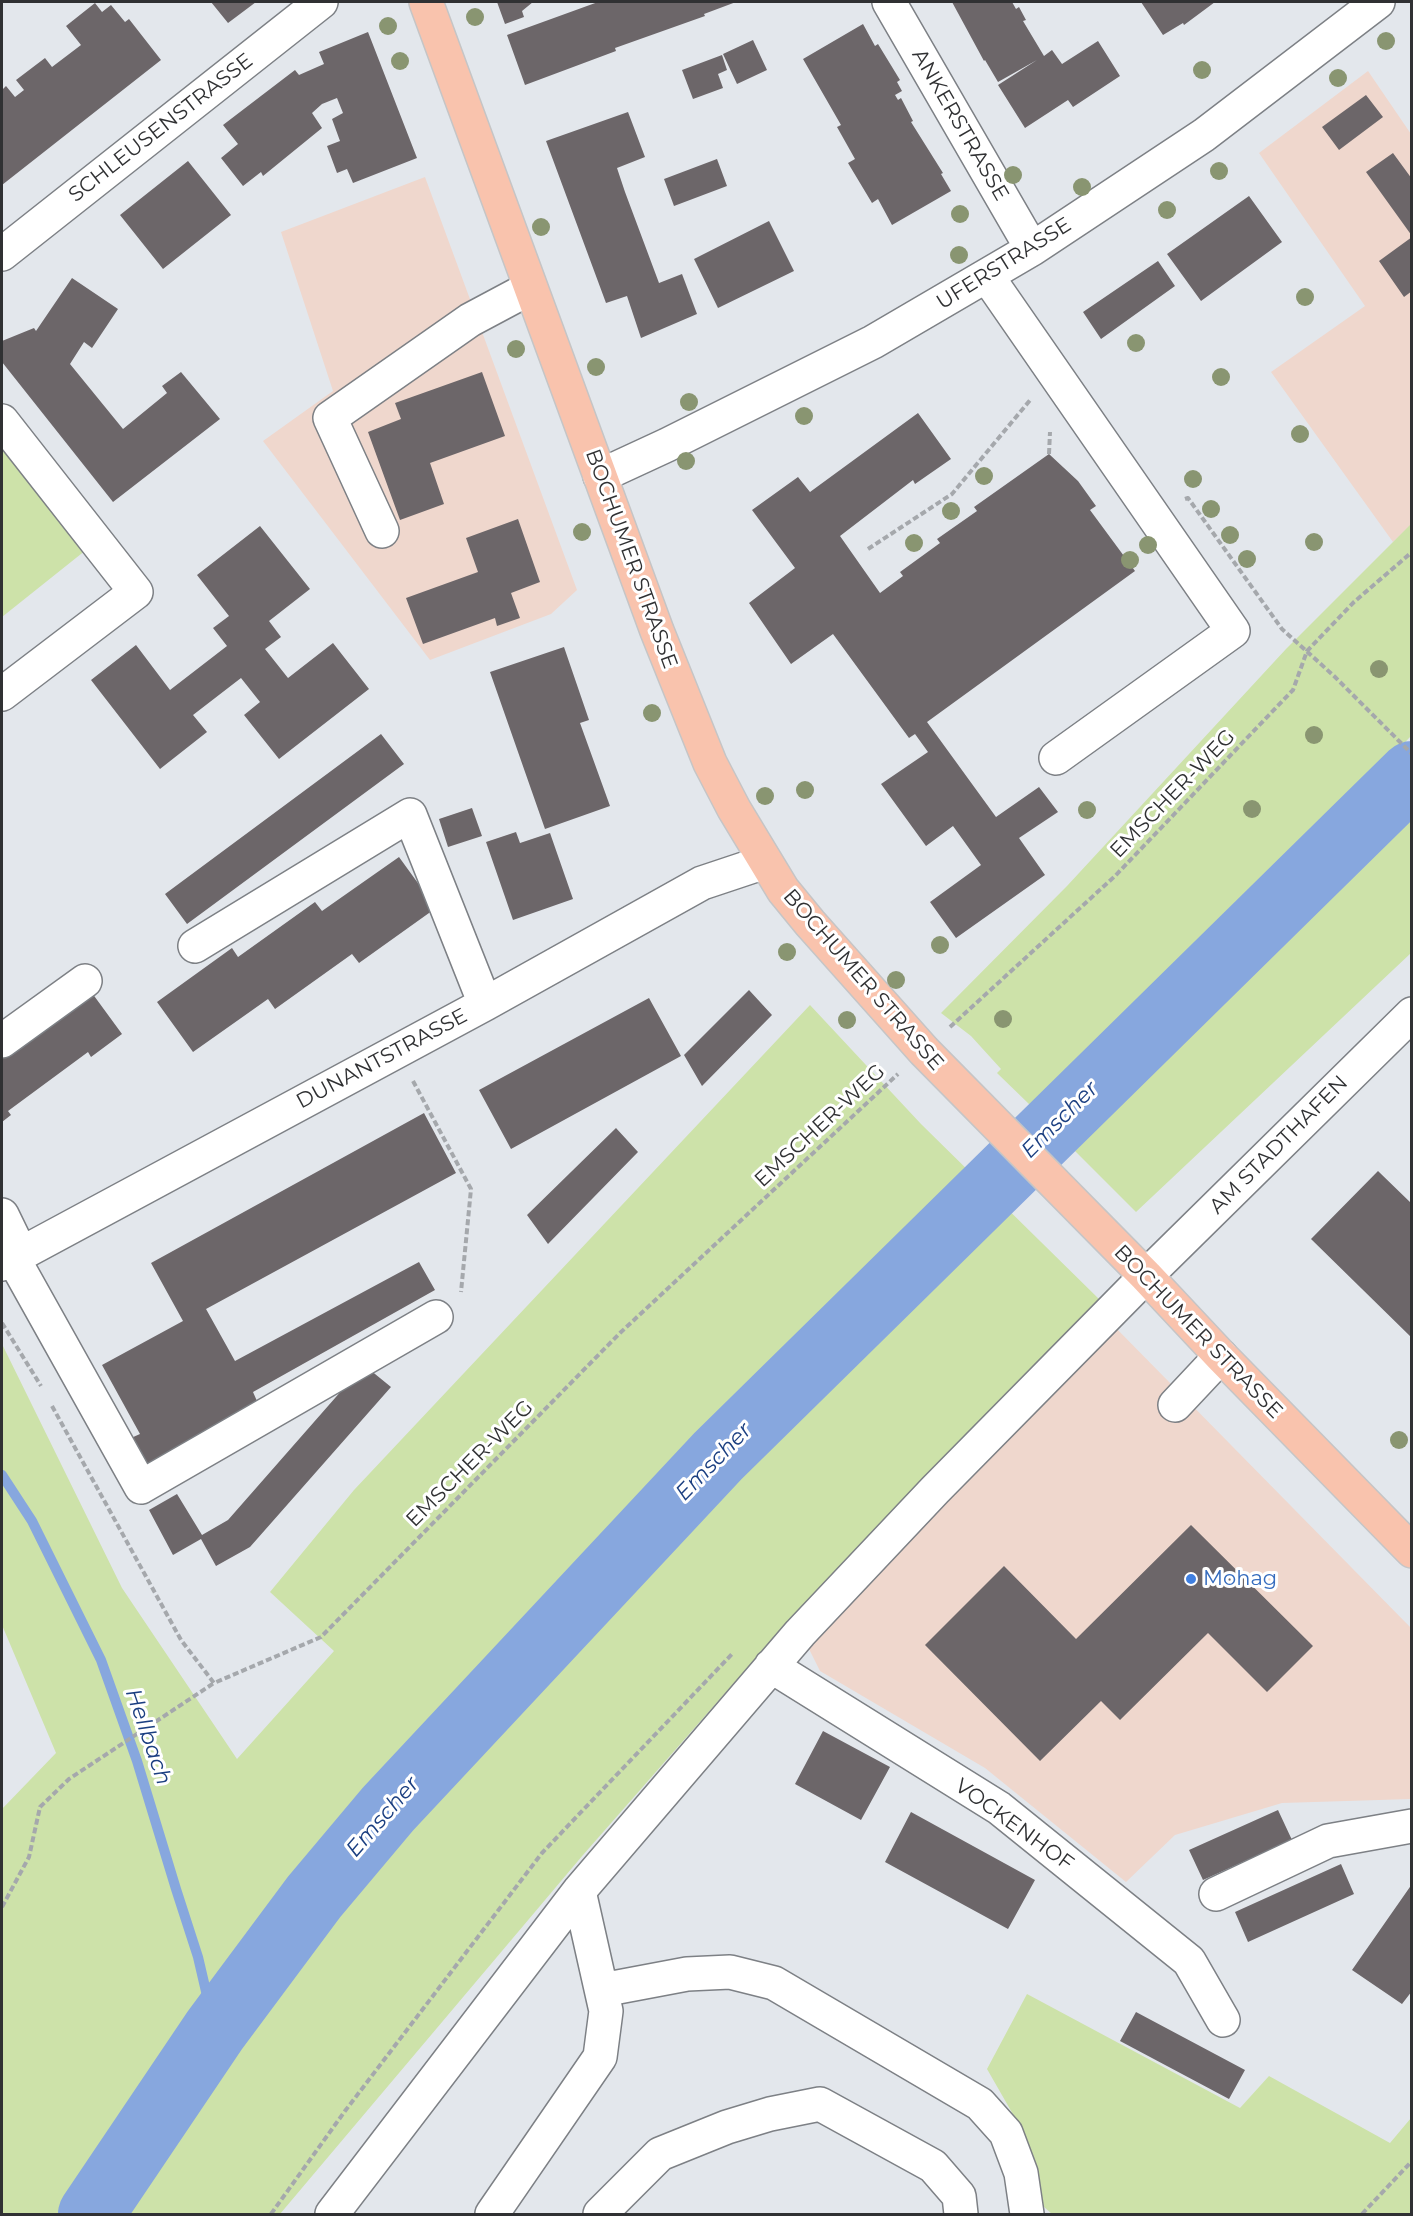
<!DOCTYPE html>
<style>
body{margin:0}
#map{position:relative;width:1413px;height:2216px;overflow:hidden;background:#e3e7ec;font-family:Montserrat,sans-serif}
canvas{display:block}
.frame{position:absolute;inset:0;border:3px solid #303133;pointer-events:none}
</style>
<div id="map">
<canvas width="1413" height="2216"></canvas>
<div class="frame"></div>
</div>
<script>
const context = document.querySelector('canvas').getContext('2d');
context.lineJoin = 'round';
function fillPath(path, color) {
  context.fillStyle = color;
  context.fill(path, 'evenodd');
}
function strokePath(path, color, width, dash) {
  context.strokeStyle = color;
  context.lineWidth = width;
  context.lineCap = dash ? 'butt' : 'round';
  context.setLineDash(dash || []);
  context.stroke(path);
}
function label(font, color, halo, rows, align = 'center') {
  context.font = font + ' Montserrat,sans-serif';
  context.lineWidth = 6;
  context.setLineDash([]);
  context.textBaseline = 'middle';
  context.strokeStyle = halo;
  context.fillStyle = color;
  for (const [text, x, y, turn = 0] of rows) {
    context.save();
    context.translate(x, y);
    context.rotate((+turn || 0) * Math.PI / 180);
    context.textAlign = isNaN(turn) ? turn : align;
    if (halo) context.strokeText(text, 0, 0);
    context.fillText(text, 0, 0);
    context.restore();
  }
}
fillPath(new Path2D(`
 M1368,71l43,63 1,390 -19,18 -122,-170 94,-66 -106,-153z
 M425,177l152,413 -26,24 -121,46 -167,-219 70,-50 -52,-159z
 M1112,1324l299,304v171l-129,4 -107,32 -49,47 -141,-114 -165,-97 -13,-26z`), '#efd7cd');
fillPath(new Path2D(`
 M2,442l84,108 -84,67z
 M1411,524v212l-24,25 -115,105 -242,239 -33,-32 4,-4 -30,-33 -30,-23 126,-127 219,-237z
 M1411,816v137l-275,259 -61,-61 137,-140z
 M810,1005l111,119 179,176 -345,359 -172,196 -303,359h-278v-405l54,-56 -54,-128v-281l120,244 115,171 97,-108 -64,-59 84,-102z
 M1027,1994l213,114 29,-32 121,67 21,-25v96h-359l-17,-15 -9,-62 -39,-68z`), '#cde2a9');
strokePath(new Path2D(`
 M2,1475l30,46 69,139 36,101 39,128 22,68 17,73`), '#87a7de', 10);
strokePath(new Path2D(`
 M91,2214l124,-184 99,-133 74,-88 330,-353 694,-682`), '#87a7de', 66);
fillPath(new Path2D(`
 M211,2h45l-28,21z
 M497,2h36l-11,9 2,6 -19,7z
 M598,2h138l-32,12 1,2 -90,32 1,3 -91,34 -18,-50z
 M952,2h60l4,7 3,-2 7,13 -3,1 21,35 8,-6 10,14 36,-23 22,35 -47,31 -5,-7 -43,28 -27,-43 39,-25 -39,22 -13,-22 -1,1z
 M1141,2h74l-31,23 -1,-2 -20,12z
 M95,3l7,9 9,-7 14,17 4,-3 32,41 -159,125v-95l4,-4 9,11 9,-7 -8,-10 29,-22 7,9 29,-22 -15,-19z
 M863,24l12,22 3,-2 22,36 -3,2 5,9 -7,4 3,5 3,-2 12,23 -2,1 32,51 -2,1 10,17 -59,34 -14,-26 -6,4 -24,-40 7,-4 -18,-32 4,-2 -38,-66z
 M368,32l49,126 -64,25 -6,-14 -10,4 -10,-27 13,-5 -8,-22 11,-6 -6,-15 -15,6 -10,9 10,15 -59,48 -2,-4 -18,14 -22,-28 17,-14 -15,-19 72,-55 4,5 25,-11 -5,-12z
 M753,40l14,30 -30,14 -14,-30z
 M722,55l5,15 -9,4 5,14 -30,11 -11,-29z
 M1366,95l17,22 -44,33 -17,-23z
 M628,112l17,45 -28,11 8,24 34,91 23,-9 15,40 -56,24 -14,-42 -21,7 -60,-162z
 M1393,153l19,26v57l-46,-64z
 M717,159l10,27 -53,20 -10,-27z
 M188,161l43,54 -68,54 -43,-54z
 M1249,196l33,46 -81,59 -34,-47z
 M769,221l25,50 -76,37 -24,-49z
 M1412,237v54l-8,6 -25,-36z
 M1158,261l17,25 -74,53 -18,-27z
 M72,278l46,31 -26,39 -8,-6 -14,22 53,65 44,-36 -5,-7 19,-14 39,47 -107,83 -111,-140v-21l32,-13 2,3z
 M482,372l23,64 -75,27 14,41 -44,16 -32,-88 33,-13 -6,-16z
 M918,413l33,46 -36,25 -2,-4 -73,56 40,57 23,-17 -3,-4 40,-29 -3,-4 40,-28 -3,-4 75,-53 29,27 18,25 -6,4 45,61 -208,151 69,95 43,-30 19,25 -39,26 26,37 -89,63 -26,-36 51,-37 -28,-39 -27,20 -45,-62 47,-32 -13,-18 -6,4 -76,-104 -42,30 -42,-61 46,-35 -43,-58 46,-33 12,15z
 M518,519l22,63 -29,11 9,25 -23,8 -2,-8 -72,26 -17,-46 72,-26 -12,-34z
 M260,526l50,63 -41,32 12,16 -16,12 23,29 45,-35 36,46 -90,70 -35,-44 16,-13 -19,-24 -48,37 14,17 -47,37 -69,-89 45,-35 34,45 57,-44 -14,-18 16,-12 -32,-41z
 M564,647l25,73 -9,3 30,83 -65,23 -55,-157z
 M381,734l23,30 -217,160 -22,-30z
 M472,808l10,28 -34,11 -9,-28z
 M516,832l4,11 30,-10 23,66 -60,21 -27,-78z
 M399,857l37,51 -77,55 -7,-9 -77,55 -7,-10 -75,53 -36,-50 75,-54 6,9 77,-55 7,9z
 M749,990l23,25 -70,71 -18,-31z
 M92,993l30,41 -31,23 -3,-5 -80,59 3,4 -9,7v-63z
 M649,998l32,58 -170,93 -32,-59z
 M424,1113l32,60 -250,136 29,52 184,-99 16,28 -182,102 7,16 -112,62 -17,-32 9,-4 -38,-69 81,-44 -32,-58z
 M616,1128l22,24 -90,92 -21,-29z
 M1378,1171l34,33v134l-101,-99z
 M364,1365l27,22 -141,160 -34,19 -15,-27 -28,16 -24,-45 28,-16 25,41 26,-15z
 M1191,1525l122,121 -46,46 -59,-59 -88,87 -19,-19 -61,60 -115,-116 79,-79 72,73z
 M823,1731l67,36 -29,53 -66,-36z
 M1278,1810l14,30 -89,40 -14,-30z
 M911,1812l124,68 -27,49 -123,-67z
 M1341,1864l13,30 -106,48 -13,-30z
 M1412,1884v107l-10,13 -50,-34z
 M1136,2012l109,58 -16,29 -109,-58z`), '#6c6669');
const minor = new Path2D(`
 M889,2l143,247
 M2,254l319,-252
 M987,276l246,355 -177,127
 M2,421l134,171 -134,102
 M600,476l67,-31 206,-103 159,-93 172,-114 174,-133
 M382,531l-52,-113 140,-98 60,-32
 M195,946l215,-131 75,189
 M2,1041l83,-60
 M2,1215l19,39
 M13,1258l128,229 295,-170
 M2,1264l483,-260 217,-121 63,-21
 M1175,1405l46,-49
 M771,1666l228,142 190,153 34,59
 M1216,1894l112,-53 84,-15
 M601,1988l17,-1 69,-13 43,-2 44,11 206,121 26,29 15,40 6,41
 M332,2214l247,-323 221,-258 135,-143 211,-214 266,-262
 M492,2214l108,-157 6,-46 -27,-120
 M600,2214l60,-60 67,-27 43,-13 50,-10 113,62 26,30 2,18`);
const major = new Path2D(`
 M426,2l231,629 53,132 24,46 49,81 27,33 114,128 222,225 75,80 191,195`);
strokePath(minor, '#7d8085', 36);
strokePath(major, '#c5c5c6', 36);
strokePath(new Path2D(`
 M1049,454l1,-22
 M1185,499l3,-1 94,131 52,47 78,78
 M868,549l84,-55 79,-95
 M950,1027l165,-151 178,-186 14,-39 47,-49 58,-50
 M413,1081l58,108 -10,103
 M2,1323l39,63
 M52,1406l129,234 33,43 107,-46 299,-304 278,-259
 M2,1907l27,-50 11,-50 29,-28 145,-96
 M271,2214l74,-103 197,-258 191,-200
 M1362,2214l50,-53`), '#a5a8ac', 4, [6, 3]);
strokePath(minor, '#fff', 33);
strokePath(major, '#f9c3ad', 33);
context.fillStyle = '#899571';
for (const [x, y] of [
 [475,17],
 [388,26],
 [1386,41],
 [400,61],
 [1202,70],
 [1338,78],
 [1219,171],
 [1013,175],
 [1082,187],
 [1167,210],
 [960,214],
 [541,227],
 [959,255],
 [1305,297],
 [1136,343],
 [516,349],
 [596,367],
 [1221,377],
 [689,402],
 [804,416],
 [1300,434],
 [686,461],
 [984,476],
 [1193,479],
 [1211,509],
 [951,511],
 [582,532],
 [1230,535],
 [1314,542],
 [914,543],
 [1148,545],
 [1247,559],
 [1130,560],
 [1379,669],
 [652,713],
 [1314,735],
 [805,790],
 [765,796],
 [1252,809],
 [1087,810],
 [940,945],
 [787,952],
 [896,980],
 [1003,1019],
 [847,1020],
 [1399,1440]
]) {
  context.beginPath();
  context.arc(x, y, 9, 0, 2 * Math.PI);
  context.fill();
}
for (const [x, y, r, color] of [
 [1191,1579,6,"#3f7fe0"]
]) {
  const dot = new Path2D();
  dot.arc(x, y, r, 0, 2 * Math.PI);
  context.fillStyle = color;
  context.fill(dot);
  strokePath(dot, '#fff', 2);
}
label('21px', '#303133', '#fff', [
 ["ANKERSTRASSE",960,125,60],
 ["SCHLEUSENSTRASSE",161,128,-38],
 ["UFERSTRASSE",1004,264,-32],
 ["BOCHUMER STRASSE",631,559,70],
 ["EMSCHER-WEG",1173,794,-46],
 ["BOCHUMER STRASSE",863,980,49],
 ["DUNANTSTRASSE",382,1059,-28],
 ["EMSCHER-WEG",820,1126,-43],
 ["AM STADTHAFEN",1279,1145,-45],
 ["BOCHUMER STRASSE",1198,1332,46],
 ["EMSCHER-WEG",470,1464,-45],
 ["VOCKENHOF",1014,1825,36]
]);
label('21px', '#366cbe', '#fff', [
 ["Mohag",1203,1579]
], 'left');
label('italic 22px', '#1b3f81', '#fff', [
 ["Emscher",1060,1120,-45],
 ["Emscher",714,1462,-46],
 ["Hellbach",148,1737,71],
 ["Emscher",383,1817,-49]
]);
</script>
